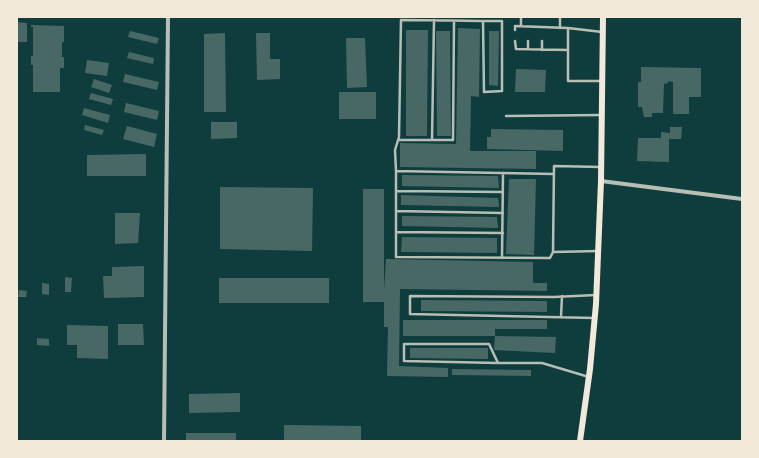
<!DOCTYPE html>
<style>
body{margin:0}
#map{position:relative;width:759px;height:458px;overflow:hidden;background:#0f3d3e;font-family:Bitter,serif}
canvas{display:block}
.frame{position:absolute;inset:0;border:18px solid #f1e9da;pointer-events:none}
</style>
<div id="map">
<canvas width="759" height="458"></canvas>
<div class="frame"></div>
</div>
<script>
const context = document.querySelector('canvas').getContext('2d');
context.lineJoin = 'round';
function fillPath(path, color) {
  context.fillStyle = color;
  context.fill(path, 'evenodd');
}
function strokePath(path, color, width, dash) {
  context.strokeStyle = color;
  context.lineWidth = width;
  context.lineCap = dash ? 'butt' : 'round';
  context.setLineDash(dash || []);
  context.stroke(path);
}
fillPath(new Path2D(`
 M17,22l10,1v19h-9z
 M31,25l33,1v16h-2v15h2v11h-4v24h-27v-27h-2v-9h2v-29h-2z
 M458,28l22,1 -1,68 -8,-1 -1,55h66v18l-136,-2v-24l56,1z
 M406,30h22l-1,106h-21z
 M130,31l29,7 -2,6 -29,-7z
 M436,31h14l1,105h-14z
 M489,31h10l-1,55 -9,-1z
 M225,33l1,79h-22v-78z
 M256,33h14v26h10v20l-23,1z
 M346,38h19l2,49 -20,1z
 M129,52l25,6 -1,6 -26,-6z
 M87,60l22,3 -2,13 -22,-3z
 M641,67l60,1v29h-12v17h-16v-32l-5,-1v2l-4,1 -1,29h-11v4h-8l-2,-10h-4v-25h3z
 M516,69l30,1 -1,22h-30z
 M125,74l34,8 -2,8 -34,-8z
 M94,79l18,6 -3,8 -18,-6z
 M339,92h37v27h-37z
 M91,93l22,6 -2,6 -22,-6z
 M126,103l33,8 -2,9 -33,-8z
 M84,108l26,7 -2,8 -26,-8z
 M211,122h26v16l-26,1z
 M85,125l19,5 -2,5 -18,-5z
 M127,126l30,8 -3,13 -31,-8z
 M670,127h12l-1,12h-12v23l-32,-1 1,-23h23v-6l9,1z
 M491,129l72,1v21l-76,-2v-12h4z
 M146,154v22h-59v-21z
 M402,175l96,1 1,12 -97,-2z
 M509,179h27l-2,76 -28,-1z
 M220,187l93,1 -1,63 -92,-2z
 M363,189h21v102l2,-32 147,3v21h14v8l-147,-2 -1,77 49,2v9l-61,-1 1,-49h-4v-25h-21z
 M401,195l97,3 1,9 -98,-2z
 M115,213h25l-2,30 -23,1z
 M402,216l95,1 1,11 -96,-2z
 M402,237l95,1v15l-96,-1z
 M144,266v31l-40,1 -1,-22h9v-9z
 M65,277l7,1 -1,14h-6z
 M219,278h110v25h-110z
 M42,283l7,1v11l-7,-1z
 M19,290l8,1 -1,6h-8z
 M421,300l126,1v11l-126,-1z
 M403,320h144v9h-52v7h-92z
 M118,324h25l1,21h-26z
 M67,325l41,1v33l-31,-1v-13h-10z
 M495,336l61,1 -1,16 -61,-3z
 M37,338l12,1v7l-12,-1z
 M410,348h78v11l-78,-1z
 M452,369l79,1v6l-79,-1z
 M240,393v19l-51,1v-19z
 M284,425l77,1v15h-77z
 M186,433h50v8h-50z`), '#486865');
strokePath(new Path2D(`
 M521,26v-9
 M560,28v-11
 M515,30v-4l53,2
 M515,41l1,8 52,1
 M528,49v-8
 M542,50v-9
 M602,81h-34v-53l34,4
 M506,116l96,-1
 M399,140h54l1,-119
 M432,140l2,-120
 M396,171l-1,-21 4,-13 2,-117c34,0 67,1 101,1v70l-18,1 -1,-71
 M396,191l107,1
 M396,211l107,2
 M396,232l107,1
 M599,251l-46,1 1,-86 47,1
 M553,252l-3,6 -154,-1v-86l158,3
 M502,258l1,-85
 M561,317l1,-21
 M595,318l-185,-4v-18l144,1 42,-2
 M498,363l-9,-19h-85v17l94,2h44l47,14`), '#b8beb3', 2.5);
strokePath(new Path2D(`
 M601,181l141,18
 M164,441l4,-424`), '#b8beb3', 4);
strokePath(new Path2D(`
 M580,441l10,-72 6,-65 5,-123 2,-164`), '#f1e9da', 6);
</script>
